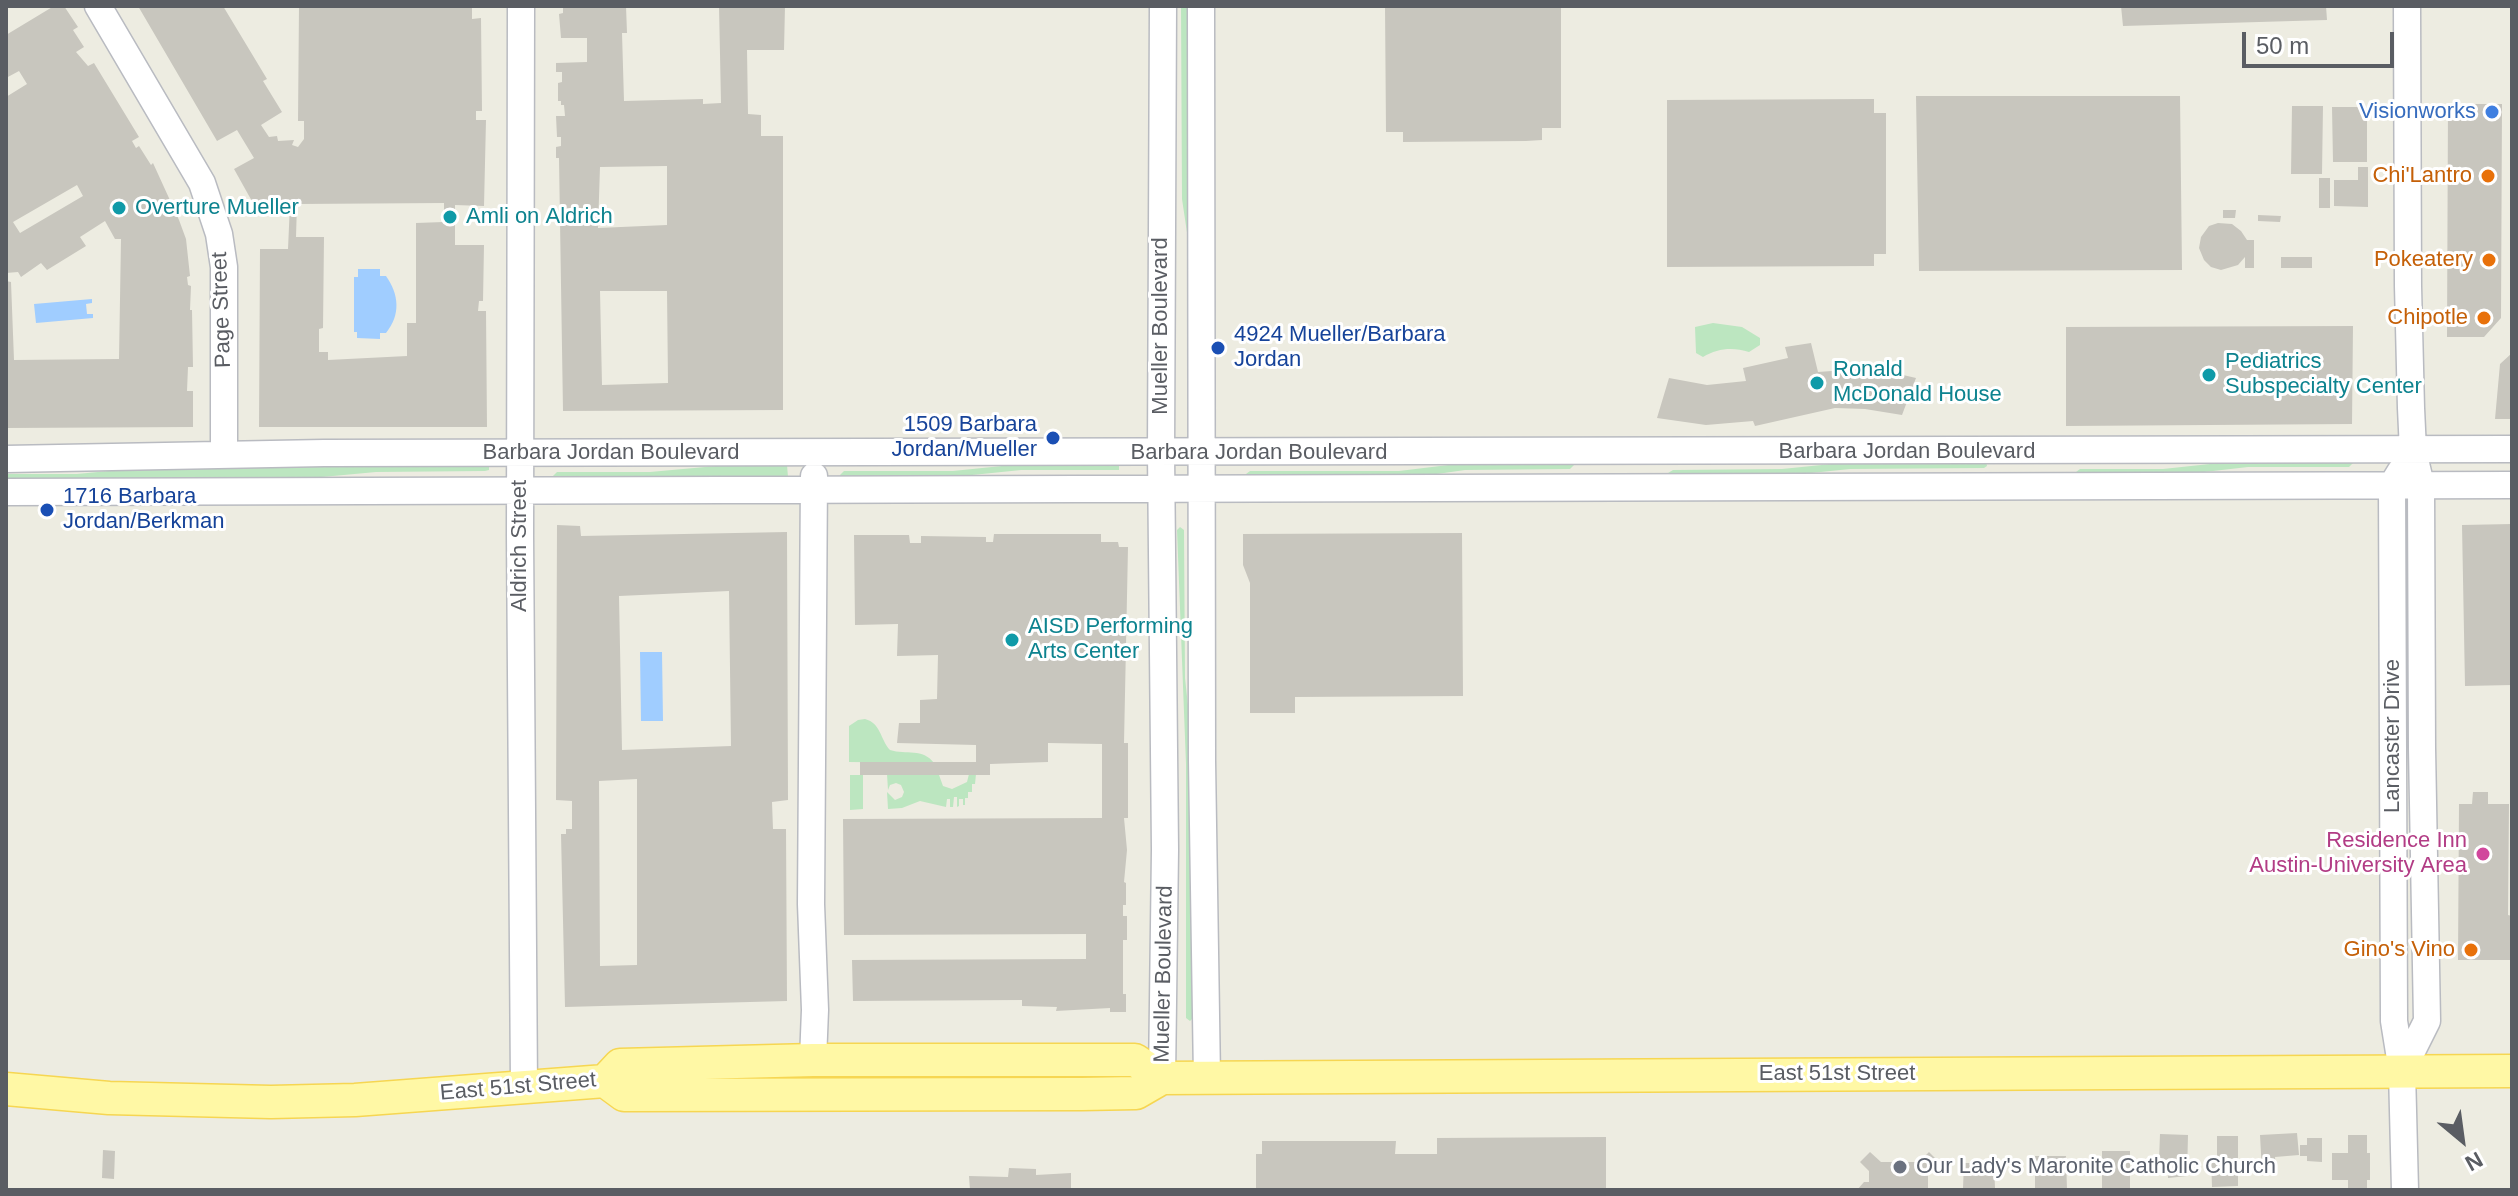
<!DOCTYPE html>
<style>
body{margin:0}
#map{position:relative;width:2518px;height:1196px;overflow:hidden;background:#edece1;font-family:Helvetica,sans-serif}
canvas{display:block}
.frame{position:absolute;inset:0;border:8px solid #5a5d63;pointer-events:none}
.north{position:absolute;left:2422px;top:1100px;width:80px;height:80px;-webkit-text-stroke:6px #fff;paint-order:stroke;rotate:151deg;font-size:22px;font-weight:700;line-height:32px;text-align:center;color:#5a5d63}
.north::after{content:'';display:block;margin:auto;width:28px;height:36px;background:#5a5d63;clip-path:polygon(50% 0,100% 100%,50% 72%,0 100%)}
.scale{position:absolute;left:2242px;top:32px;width:152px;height:36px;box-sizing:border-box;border:4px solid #5a5d63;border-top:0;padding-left:10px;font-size:24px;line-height:28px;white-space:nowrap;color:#5a5d63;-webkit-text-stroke:6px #fff;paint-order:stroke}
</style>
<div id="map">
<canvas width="2518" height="1196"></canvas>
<div class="frame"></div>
<div class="north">N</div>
<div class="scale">50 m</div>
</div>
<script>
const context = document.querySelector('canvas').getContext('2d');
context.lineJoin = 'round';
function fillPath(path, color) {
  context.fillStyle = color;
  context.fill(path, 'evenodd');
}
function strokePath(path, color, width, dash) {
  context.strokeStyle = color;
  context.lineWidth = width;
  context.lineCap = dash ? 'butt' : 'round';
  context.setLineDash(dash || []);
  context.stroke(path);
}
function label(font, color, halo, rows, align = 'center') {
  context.font = font + ' Helvetica,sans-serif';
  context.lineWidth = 6;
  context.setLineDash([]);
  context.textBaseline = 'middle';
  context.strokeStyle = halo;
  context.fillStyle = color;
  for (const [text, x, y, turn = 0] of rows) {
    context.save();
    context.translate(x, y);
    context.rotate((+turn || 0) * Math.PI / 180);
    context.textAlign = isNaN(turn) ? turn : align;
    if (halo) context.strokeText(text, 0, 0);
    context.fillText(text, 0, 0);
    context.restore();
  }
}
fillPath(new Path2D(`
 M1181,6h9l-1,240 -7,-47z
 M1713,323l29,4 18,11v7l-11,7c-16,-5 -31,-4 -46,5l-7,-4 -1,-26z
 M2247,460l105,1 1,2 -4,4h-101l-70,8h-100l-2,-3 4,-3h83z
 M1986,461l1,5 -3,2 -134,1 -68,7 -113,-1 -1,-2 5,-3 109,-1 69,-7z
 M1119,463v7h-98l-68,7 -112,1 -1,-3 4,-4h109l68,-7z
 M1465,463h108l1,2 -4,4 -105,1 -35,5 -183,2 -1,-3 4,-3h149z
 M738,464l49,1 1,12 -234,1 -1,-2 4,-4h93z
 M489,465v5l-4,1 -109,1 -86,8h-284v-6h71l83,-8z
 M1180,527l4,3 1,148 7,65 1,275 -3,3 -4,-3v-254l-9,-234z
 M865,719c16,4 15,20 25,31 16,5 33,-2 44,13l-85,-1v-36l9,-6z
 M887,774l52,1 4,11 9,3 15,-7 2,-8h7l-1,10h-3v8h-4v6h-3v7h-2v-6h-4v7l-2,1v-10h-3l-1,10h-3v-8h-3l-1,8 -26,-6 -18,7 -14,1 -1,-17 8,8 7,-3 2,-5 -3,-7 -5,-2 -6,2 -2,5z
 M850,775h13v34l-13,1z`), '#bce6c0');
fillPath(new Path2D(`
 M358,269h22v7h6c13,18 15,39 0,57h-6v6l-23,-1v-6h-3v-55h4z
 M92,299v4l-6,1 1,10h6v4l-57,5 -2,-19z
 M640,652h22l1,69h-22z`), '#a0cdff');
fillPath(new Path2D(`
 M54,6h10l14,21 -5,3 11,17 -8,5 12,14 6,-3 45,74 -7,4 4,7 3,-2 12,19 2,-2 26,57 7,19 4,37 -3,1 1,8 3,1 -1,24h2l1,57h-5l-1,24h6v36l-187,1v-147l5,1 3,78 105,-1 2,-120h-6l-10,-18 -25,16 6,9 -39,24 -6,-7 -20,14 -3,-5 -12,1v-176l21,-13 -8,-13 -13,7v-43zM77,185l6,11 -63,37 -7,-11z
 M138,6h85l44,73 -4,2 19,31 -21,13 8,12 8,-1 1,5 16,-1 -2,5 6,2 6,-8v-18h-6l1,-115h173v13l9,-1 1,93h-6v9h10l-2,86 -29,-1v40h29l-1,56h-4l-1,10h8l1,116h-228l1,-178h28l2,-45 -37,-1 -19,-34 20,-11 -17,-28 -20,11zM444,203v19l-28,1v100h-9v33l-79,4v-8h-9v-23l4,-1 1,-91h-28l1,-33z
 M563,6h63l1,27h-5l2,68 79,-2v5l18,-1 -2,-97h66l-1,44h-37l1,64 13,1v21h22v274l-220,1 -4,-253h-3v-11l5,-1v-9h-4l-1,-21h9l-1,-11h-3v-4h-3v-18l4,-1v-10h-6v-9l31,-1v-24h-26l-2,-24 4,-1zM667,166v59l-69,3 2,-61zM600,291h67l1,92 -66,2z
 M1385,6h176v122h-19v12l-16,1 -123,1v-10h-17z
 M2121,6h205l1,14 -204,6z
 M1916,96h264l2,174 -263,1z
 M1874,99v14h12v141h-12v12l-207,1v-167z
 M2448,104h54l-1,214 -17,19h-37z
 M2292,106h31l-1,68h-31z
 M2332,107h35v55h-34z
 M2358,167h10v40l-34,-1v-26h24z
 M2319,178h11v30h-11z
 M2223,210h13l-1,8h-12z
 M2258,215l23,1 -1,6 -22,-1z
 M2218,223l14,1 9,7 6,9h7v28h-9v-11l-7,8 -17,5 -10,-3 -7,-7 -5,-12 2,-11 8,-11z
 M2281,257h31v11h-31z
 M2353,326l-1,98 -286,2v-99z
 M1811,343l7,29 55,-4 43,10 -14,37 -37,-6 -30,-1 -80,18 -2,-5 -47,4 -49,-7 12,-40 38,7 39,-4 -3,-13 45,-10 -3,-11z
 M2512,353v66h-17l5,-55z
 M2512,524v161l-47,1 -3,-161z
 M557,525l23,1 1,10 206,-4 1,268 -16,2 1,27h13l1,172 -222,6 -4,-173h5v-5h6v-28l-16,-1zM729,591l2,155 -109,4 -3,-154zM637,779v186l-37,1 -1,-185z
 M1462,533l1,163 -168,1v16h-45v-130l-7,-18v-31z
 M994,534h107v8h17l1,5h9l-4,196h4v75h-4l3,32 -3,32 2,1v22h-3v11h4v24h-4v54h3v18h-16v-4l-54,3 1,-4 -35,-1v-6l-169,1 -1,-41 234,-1v-25l-242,1 -1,-116 259,-1v-74l-54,-1v19l-58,2v11h-130v-13h116v-17l-79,-2 2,-20h21v-23l17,-1 1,-44 -41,1 1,-32 -43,1 -1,-90h55l1,8h11v-7l65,1v5h7z
 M2473,792h15v12h21l-1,111 4,1v44h-54l1,-156h13z
 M2297,1133l2,22 -24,2 1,14 -14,1 -2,-37z
 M2160,1134l28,1 -1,41 -19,2v-17h-9z
 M2348,1135h19v18h3v27h-3v10h-19v-10h-16v-27h16z
 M2217,1136h21v50l-26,1 -1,-31h6z
 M1606,1137v53h-350v-36h6v-13h134l-1,13h42v-16z
 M2307,1138h15v24l-15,-1v-5h-7v-11h7z
 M103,1150l12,1 -1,28 -12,-1z
 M2102,1151h28v39h-28z
 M1870,1152l11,10h38l10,-10 10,10 -11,9v19h-71l7,-8h5v-11l-9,-9z
 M2035,1156h31l1,34h-32z
 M1964,1163h30l1,25h-32z
 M1009,1168l27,1v6l35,-2v17h-101l-1,-14 39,1z`), '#c8c6be');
const minor = new Path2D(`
 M98,6l104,177 17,51 5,33v187
 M521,6l-1,529 4,551
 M1201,6l1,755 5,317
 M6,459l318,-6 2188,-4
 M2400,472l-8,13 2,536 8,50 3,119
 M6,492l2506,-7
 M813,1060l2,-50 -4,-106 3,-428
 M2402,1071l25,-50 -5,-273 -1,-263 -8,-34 -2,-43 -3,-122 -1,-280
 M1162,1078l3,-228 -4,-397 2,-447`);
const major = new Path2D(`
 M605,1081l19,14 458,-1 54,-1 26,-15 1350,-7
 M6,1089l103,9 162,4 84,-2 250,-19 15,-16 193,-5h322l27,18`);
strokePath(minor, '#b9bbc1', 29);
strokePath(major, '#f6d652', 35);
strokePath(minor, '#fff', 26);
strokePath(major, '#fff8a5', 32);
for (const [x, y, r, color] of [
 [2492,112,8,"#3f7fe0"],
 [2488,176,8,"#e8710a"],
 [119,208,8,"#0f9aa8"],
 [450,217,8,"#0f9aa8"],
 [2489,260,8,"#e8710a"],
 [2484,318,8,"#e8710a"],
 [1218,348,8,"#1a4fb4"],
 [2209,375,8,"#0f9aa8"],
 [1817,383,8,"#0f9aa8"],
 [1053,438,8,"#1a4fb4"],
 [47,510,8,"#1a4fb4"],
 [1012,640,8,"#0f9aa8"],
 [2483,854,8,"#d1479c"],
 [2471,950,8,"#e8710a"],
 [1900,1167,8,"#6b7280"]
]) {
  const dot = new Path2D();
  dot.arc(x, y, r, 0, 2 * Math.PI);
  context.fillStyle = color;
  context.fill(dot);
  strokePath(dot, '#fff', 3);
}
label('22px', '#366cbe', '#fff', [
 ["Visionworks",2476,112]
], 'right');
label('22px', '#c56008', '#fff', [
 ["Chi'Lantro",2472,176],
 ["Pokeatery",2473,260],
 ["Chipotle",2468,318],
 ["Gino's Vino",2455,950]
], 'right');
label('22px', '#0d838f', '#fff', [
 ["Overture Mueller",135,208],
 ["Amli on Aldrich",466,217],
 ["Pediatrics",2225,362],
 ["Subspecialty Center",2225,387],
 ["Ronald",1833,370],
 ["McDonald House",1833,395],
 ["AISD Performing",1028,627],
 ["Arts Center",1028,652]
], 'left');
label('22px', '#5a5d63', '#fff', [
 ["Page Street",222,310,-92],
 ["Mueller Boulevard",1161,326,-90],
 ["Barbara Jordan Boulevard",1907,452],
 ["Barbara Jordan Boulevard",611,453],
 ["Barbara Jordan Boulevard",1259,453],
 ["Aldrich Street",520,546,-90],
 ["Lancaster Drive",2393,736,-90],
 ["Mueller Boulevard",1164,974,-89],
 ["East 51st Street",1837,1074],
 ["East 51st Street",518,1087,-5]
]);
label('22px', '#164399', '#fff', [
 ["4924 Mueller/Barbara",1234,335],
 ["Jordan",1234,360],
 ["1509 Barbara",1037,425,"right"],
 ["Jordan/Mueller",1037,450,"right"],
 ["1716 Barbara",63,497],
 ["Jordan/Berkman",63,522]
], 'left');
label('22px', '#b23c85', '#fff', [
 ["Residence Inn",2467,841],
 ["Austin-University Area",2467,866]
], 'right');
label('22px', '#5b616d', '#fff', [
 ["Our Lady's Maronite Catholic Church",1916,1167]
], 'left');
</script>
